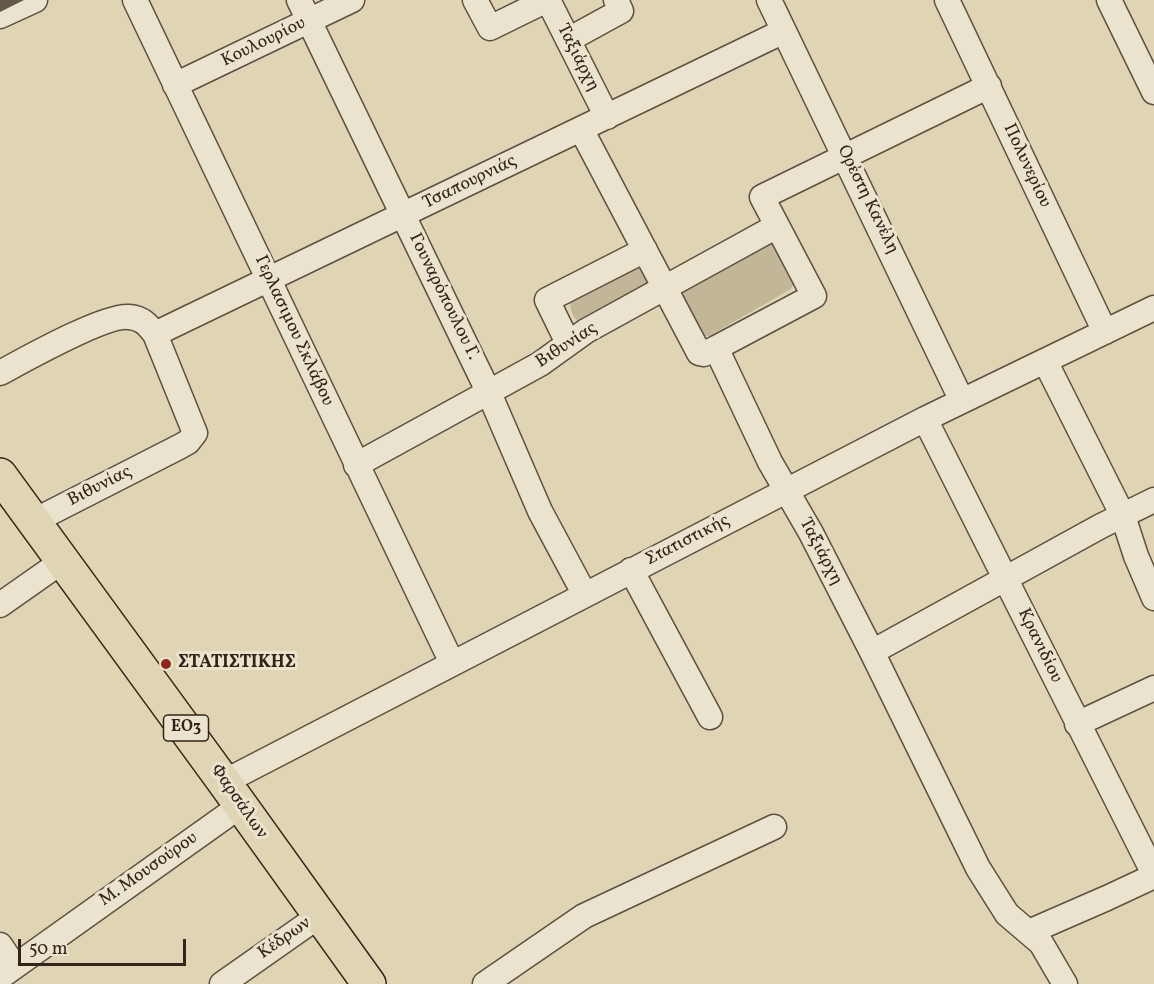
<!DOCTYPE html>
<meta charset="utf-8">
<style>
body{margin:0}
#map{position:relative;width:1154px;height:984px;overflow:hidden;background:#dfd4b3;font-family:Vollkorn,serif}
canvas{display:block}
.scale{position:absolute;left:18px;top:939px;width:168px;height:27px;box-sizing:border-box;border:3px solid #332319;border-top:0;padding-left:8px;font-size:18px;line-height:21px;white-space:nowrap;color:#332319;-webkit-text-stroke:4px #eae3ce;paint-order:stroke}
</style>
<div id="map">
<canvas width="1154" height="984"></canvas>
<div class="scale">50 m</div>
</div>
<script>
const context = document.querySelector('canvas').getContext('2d');
context.lineJoin = 'round';
function fillPath(path, color) {
  context.fillStyle = color;
  context.fill(path, 'evenodd');
}
function strokePath(path, color, width, dash) {
  context.strokeStyle = color;
  context.lineWidth = width;
  context.lineCap = dash ? 'butt' : 'round';
  context.setLineDash(dash || []);
  context.stroke(path);
}
function label(font, color, halo, rows, align = 'center') {
  context.font = font + ' Vollkorn,serif';
  context.lineWidth = 6;
  context.setLineDash([]);
  context.textBaseline = 'middle';
  context.strokeStyle = halo;
  context.fillStyle = color;
  for (const [text, x, y, turn = 0] of rows) {
    context.save();
    context.translate(x, y);
    context.rotate((+turn || 0) * Math.PI / 180);
    context.textAlign = isNaN(turn) ? turn : align;
    if (halo) context.strokeText(text, 0, 0);
    context.fillText(text, 0, 0);
    context.restore();
  }
}
fillPath(new Path2D(`
 M769,243l5,2 20,39 -3,5 -82,47h-7l-21,-39v-8z
 M640,266l12,17 -72,40c-8,-5 -10,-15 -10,-24l65,-32z`), '#c2b699');
const minor = new Path2D(`
 M135,0l317,663
 M299,0l190,393 51,118 45,84
 M475,0l15,28 57,-28
 M548,0l59,117
 M769,0l193,401
 M947,0l158,332
 M1109,0l45,92
 M0,16l35,-16
 M568,40l53,-29 -5,-11
 M175,85l177,-85
 M581,129l118,224 5,1 12,-6 54,114 41,71 61,119 106,216 29,46 34,29 24,41
 M155,334l629,-303
 M568,343l-21,-43 98,-50
 M716,348l98,-52 -52,-99 227,-111
 M1045,361l78,155 13,40 18,42
 M0,373c24,-13 106,-59 129,-56 13,1 18,7 26,17l40,99 -7,9 -9,5 -145,74
 M925,419l229,455
 M356,465l184,-101 46,-33 191,-105
 M631,570l79,147
 M0,605l64,-45
 M872,652l229,-126 53,-26
 M1077,724l77,-36
 M224,782l701,-363 229,-111
 M1029,932l78,-34 47,-22
 M0,945l14,21
 M0,977l240,-171
 M222,984l97,-68
 M485,984l99,-68 190,-89`);
const primary = new Path2D(`
 M0,475l224,307 145,202`);
strokePath(minor, '#5e4f40', 27);
strokePath(primary, '#332319', 36);
strokePath(minor, '#eae3ce', 24);
strokePath(primary, '#dfd4b3', 33);
fillPath(new Path2D(`
 M0,0h24l-24,12z`), '#62594a');
for (const [x, y, r, color] of [
 [166,664,6,"#8f2418"]
]) {
  const dot = new Path2D();
  dot.arc(x, y, r, 0, 2 * Math.PI);
  context.fillStyle = color;
  context.fill(dot);
  strokePath(dot, '#eae3ce', 2);
}
for (const [x, y, w] of [
 [186,728,45]
]) {
  const box = new Path2D();
  box.roundRect(x - w / 2, y - 13, w, 26, 4.5);
  context.fillStyle = '#eae3ce';
  context.fill(box);
  strokePath(box, '#332319', 1.5);
}
label('bold 16px', '#332319', null, [
 ["ΕΟ3",186,728]
]);
label('18px', '#332319', '#eae3ce', [
 ["Κουλουρίου",264,43,-26],
 ["Ταξιάρχη",577,58,63],
 ["Πολυνερίου",1026,166,65],
 ["Τσαπουρνιάς",470,183,-26],
 ["Ορέστη Κανέλη",867,200,64],
 ["Γουναρόπουλου Γ.",443,297,64],
 ["Γερλασιμου Σκλάβου",293,331,65],
 ["Βιθυνίας",567,346,-33],
 ["Βιθυνίας",100,487,-27],
 ["Στατιστικής",688,541,-27],
 ["Ταξιάρχη",820,552,62],
 ["Κρανιδίου",1039,646,64],
 ["Φαρσάλων",238,802,55],
 ["Μ. Μουσούρου",149,870,-35],
 ["Κέδρων",285,939,-35]
]);
label('bold 18px', '#332319', '#eae3ce', [
 ["ΣΤΑΤΙΣΤΙΚΗΣ",178,664]
], 'left');
</script>
